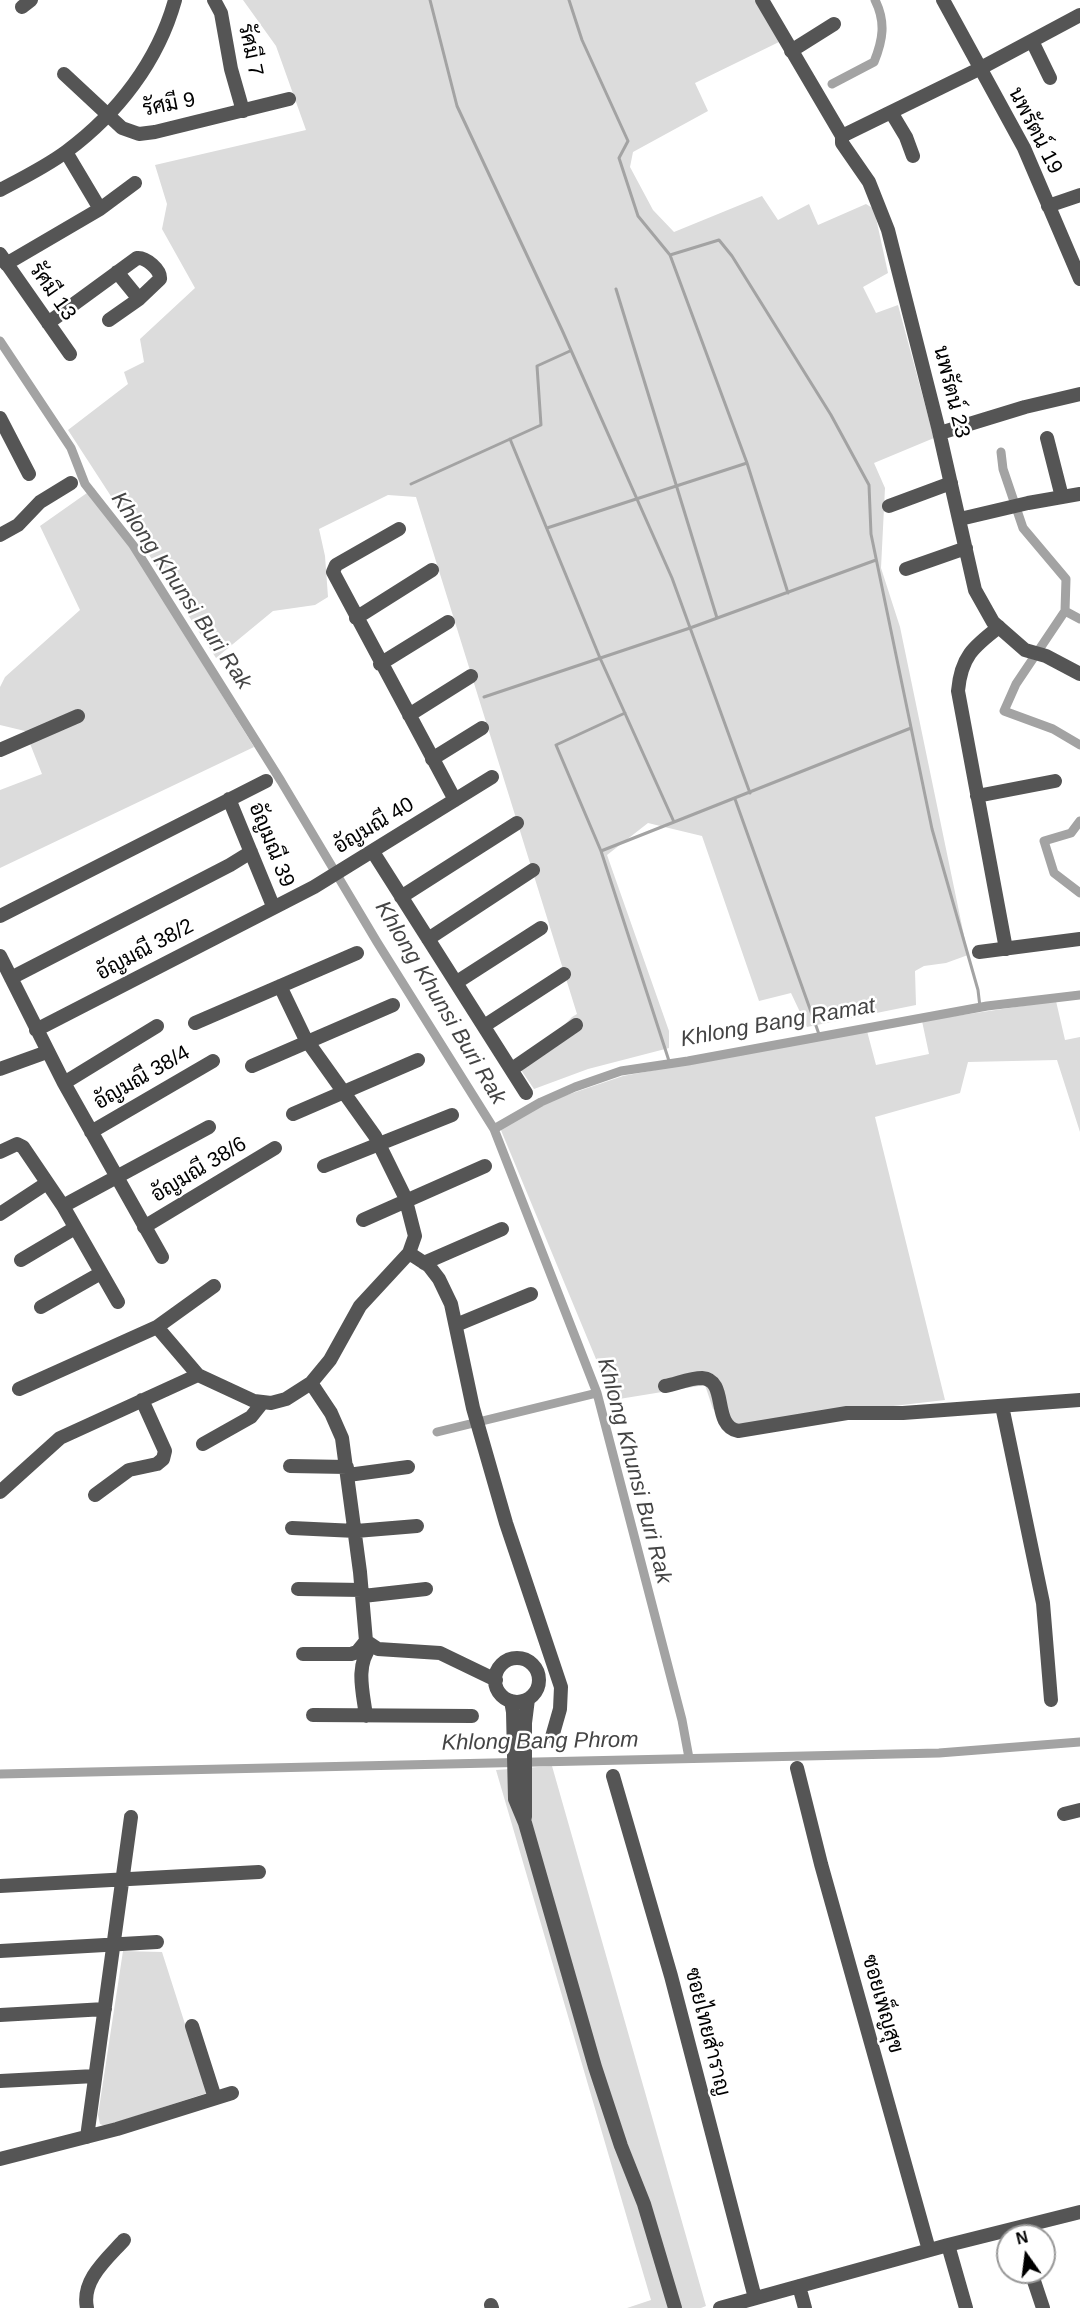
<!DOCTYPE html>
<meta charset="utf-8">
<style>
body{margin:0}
#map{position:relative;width:1080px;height:2308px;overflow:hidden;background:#fff;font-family:Helvetica,sans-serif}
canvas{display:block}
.north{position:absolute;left:996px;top:2224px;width:60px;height:60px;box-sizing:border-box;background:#fff;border:2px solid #999;border-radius:50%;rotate:346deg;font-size:16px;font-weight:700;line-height:24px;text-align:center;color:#000}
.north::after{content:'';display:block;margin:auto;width:21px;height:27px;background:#000;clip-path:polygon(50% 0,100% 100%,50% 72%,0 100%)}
</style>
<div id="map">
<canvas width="1080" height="2308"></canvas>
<div class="north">N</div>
</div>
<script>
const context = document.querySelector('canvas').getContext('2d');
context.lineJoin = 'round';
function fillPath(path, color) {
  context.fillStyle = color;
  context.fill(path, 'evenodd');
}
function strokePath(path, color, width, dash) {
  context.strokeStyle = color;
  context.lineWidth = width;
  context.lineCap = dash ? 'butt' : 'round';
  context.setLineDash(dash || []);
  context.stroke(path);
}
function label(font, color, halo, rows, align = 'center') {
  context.font = font + ' Helvetica,Sarabun,sans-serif';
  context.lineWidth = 5;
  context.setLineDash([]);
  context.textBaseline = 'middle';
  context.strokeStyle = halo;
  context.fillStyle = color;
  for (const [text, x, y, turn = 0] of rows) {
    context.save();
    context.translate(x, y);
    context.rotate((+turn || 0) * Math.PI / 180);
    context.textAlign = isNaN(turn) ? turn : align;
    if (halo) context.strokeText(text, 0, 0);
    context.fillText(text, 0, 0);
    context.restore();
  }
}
fillPath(new Path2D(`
 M243,0h514l22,42 -84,41 13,28 -75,41 -3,15 23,43 21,22 88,-36 16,24 31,-16 9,21 48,-21 8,5 14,64 -25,14 13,26 22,-8 36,133 -60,25 11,25 -4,80 19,59 68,328 -22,8 -22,3 -9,5 1,34 -109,22 -16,-34 -32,8 -57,-165 -54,-13 -41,32 62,176v17l-81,21 -54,20 -13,-19 51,-53 5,-3 -161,-517 -28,-2 -69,34 6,27 3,41 -13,8 -42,6 -57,47 -148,-228 60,-46 -4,-12 20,-10 -4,-23 55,-51 -33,-59 5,-25 -12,-39 151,-35 -30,-84z
 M94,488l160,259 -254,121v-78l42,-16 -17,-43 -25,-6v-38l5,-10 75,-67 -40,-84z
 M1056,1001l9,39 15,-3v95l-23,-72 -89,2 -8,31 -85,24 70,283 -207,24 -25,-15 -8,-24 -92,15 -115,-277 66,-27 59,-20 244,-45 9,34 53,-11 -7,-33z
 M552,1766l154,540 -5,2h-74l24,-8 -155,-530z
 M123,1951l39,1 45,141 -102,33 -5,-2 -2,-9z`), '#dcdcdc');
strokePath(new Path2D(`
 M430,0l27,106 105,224 110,248 78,215
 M569,0l13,40 46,101 -9,17 19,58 32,39 49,-15 13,16 99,159 38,70 2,49 61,295 46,161 2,17
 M670,255l77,208
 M616,289l101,329
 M510,439l90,219 74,164
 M411,484l130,-59 -4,-59 33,-15
 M547,528l200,-65 41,130
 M484,697l206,-69 186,-68
 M625,713l-69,32 45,106 69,213
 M735,799l85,238
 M601,851l310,-123`), '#a3a3a3', 3);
strokePath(new Path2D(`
 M832,84l42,-22c9,-22 12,-40 1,-62
 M0,341l71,107 14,36 48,61 148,236 96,161 117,187 103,264 85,327 7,38
 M1001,452l2,17 20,59 43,51 -1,32 -49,73 -12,27 49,18 27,16
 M1065,611l15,8
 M1080,821l-9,12 -27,8 10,32 26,20
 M494,1129l47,-27 34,-15 46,-16 67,-10 299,-55 93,-11
 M437,1432l160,-39
 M0,1774l939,-21 141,-11`), '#a3a3a3', 9);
strokePath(new Path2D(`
 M214,0l7,13 10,56 12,42
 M762,0l80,136v7l27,39 19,48 50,197 37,163 18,32 32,28 21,6 34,18
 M943,0l81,148 56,131
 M22,7l9,-7
 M1032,41l18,37
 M791,51l43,-27
 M64,74l58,54 17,6 16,-2 134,-33
 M891,112l15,25 7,19
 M842,136l137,-67 101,-54
 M66,152l34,57
 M0,190c23,-12 47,-24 67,-39 51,-38 91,-90 108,-151
 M1048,206l32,-11
 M0,254l70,100
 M6,264l94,-55 35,-26
 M117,272l22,27
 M48,323l89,-65c9,-1 24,12 23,21l-21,20 -30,21
 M0,418l29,56
 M940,433l85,-26 55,-13
 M1047,438l15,59
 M889,506l62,-23
 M960,519l68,-16 52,-9
 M399,529l-63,36 -3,7 122,228
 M0,535l18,-10 22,-23 31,-19
 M906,569l60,-21
 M356,618l76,-48
 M999,627c-26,20 -38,30 -41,64l48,258
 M380,664l68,-42
 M409,715l62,-39
 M0,750l78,-34
 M432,759l50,-31
 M977,796l78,-15
 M229,799l44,107
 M373,852l153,241
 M401,897l116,-74
 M0,916l266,-135
 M428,939l105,-69
 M979,952l101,-13
 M0,956l64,127 98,174
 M11,978l219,-113 21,-13
 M457,982l84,-54
 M195,1023l162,-70
 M484,1026l80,-52
 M36,1030l278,-143 178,-110
 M252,1066l141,-61
 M0,1069l47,-17
 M512,1069l64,-44
 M64,1083l93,-57
 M293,1114l125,-54
 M91,1132l122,-71
 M0,1152l17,-8 6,3 40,59 55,96
 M324,1166l128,-51
 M63,1206l146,-79
 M0,1214l47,-31
 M363,1220l122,-54
 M144,1227l131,-79
 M409,1253l20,13 10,13 12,25 22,104 33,115 55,164 -1,22 -8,28
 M21,1260l54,-32
 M424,1263l78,-34
 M41,1307l60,-34
 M456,1325l75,-31
 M157,1327l41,48 56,26 17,2 15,-4 25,-16 19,-23 30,-54 49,-53 6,-17 -10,-39 -30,-61 -70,-98 -25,-52
 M311,1383l20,30 11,25 18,134 6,69 12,8 62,4 56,27
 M665,1386c11,-2 25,-8 37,-8 27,2 9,47 36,53l109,-18h56l177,-13
 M19,1389l138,-62 57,-41
 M1002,1406l41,197 8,97
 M203,1444l48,-27 12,-15
 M290,1466l57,1
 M348,1475l60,-8
 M0,1492l60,-54 138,-63
 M95,1495l34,-25 28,-6 6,-5 2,-8 -23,-51
 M292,1528l64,3 61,-5
 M298,1589l64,1
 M363,1596l63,-7
 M303,1654h48l6,-2 9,-11
 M495 1680a22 22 0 1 1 44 0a22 22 0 1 1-44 0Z
 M511,1701l2,11 2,87 10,24 70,244 26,79 23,58 31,104
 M313,1715l159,1
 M366,1716c-3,-24 -11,-50 5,-70
 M797,1768l24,96 108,386
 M613,1776l58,200 84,322
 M1064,1814l16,-4
 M525,1817v-94l3,-24
 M0,1886l259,-14
 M0,1951l157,-9
 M0,2015l105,-6
 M192,2026l23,72
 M0,2081l95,-5
 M87,2137l44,-320
 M0,2159l117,-30 115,-36
 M948,2245l18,63
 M1031,2272l12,36
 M799,2286l6,22
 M491,2305l1,3
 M87,2308c-6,-28 20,-49 37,-68
 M720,2308l228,-63 132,-33`), '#555', 14);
label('21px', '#000', '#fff', [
 ["รัศมี 7",250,50,78],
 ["รัศมี 9",169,105,-11],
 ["นพรัตน์ 19",1035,131,63],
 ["รัศมี 13",52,292,55],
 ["นพรัตน์ 23",951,392,76],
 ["อัญมณี 40",374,826,-31],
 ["อัญมณี 39",271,845,68],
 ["อัญมณี 38/2",145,950,-28],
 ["อัญมณี 38/4",142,1078,-30],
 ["อัญมณี 38/6",199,1170,-31],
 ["ซอยเพ็ญสุข",882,2004,74],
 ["ซอยไทยสำราญ",707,2032,76]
]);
label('italic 22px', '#444', '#fff', [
 ["Khlong Khunsi Buri Rak",181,591,56],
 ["Khlong Khunsi Buri Rak",440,1003,59],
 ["Khlong Bang Ramat",778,1023,-10],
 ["Khlong Khunsi Buri Rak",634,1471,75],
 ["Khlong Bang Phrom",540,1742,-1]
]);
</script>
